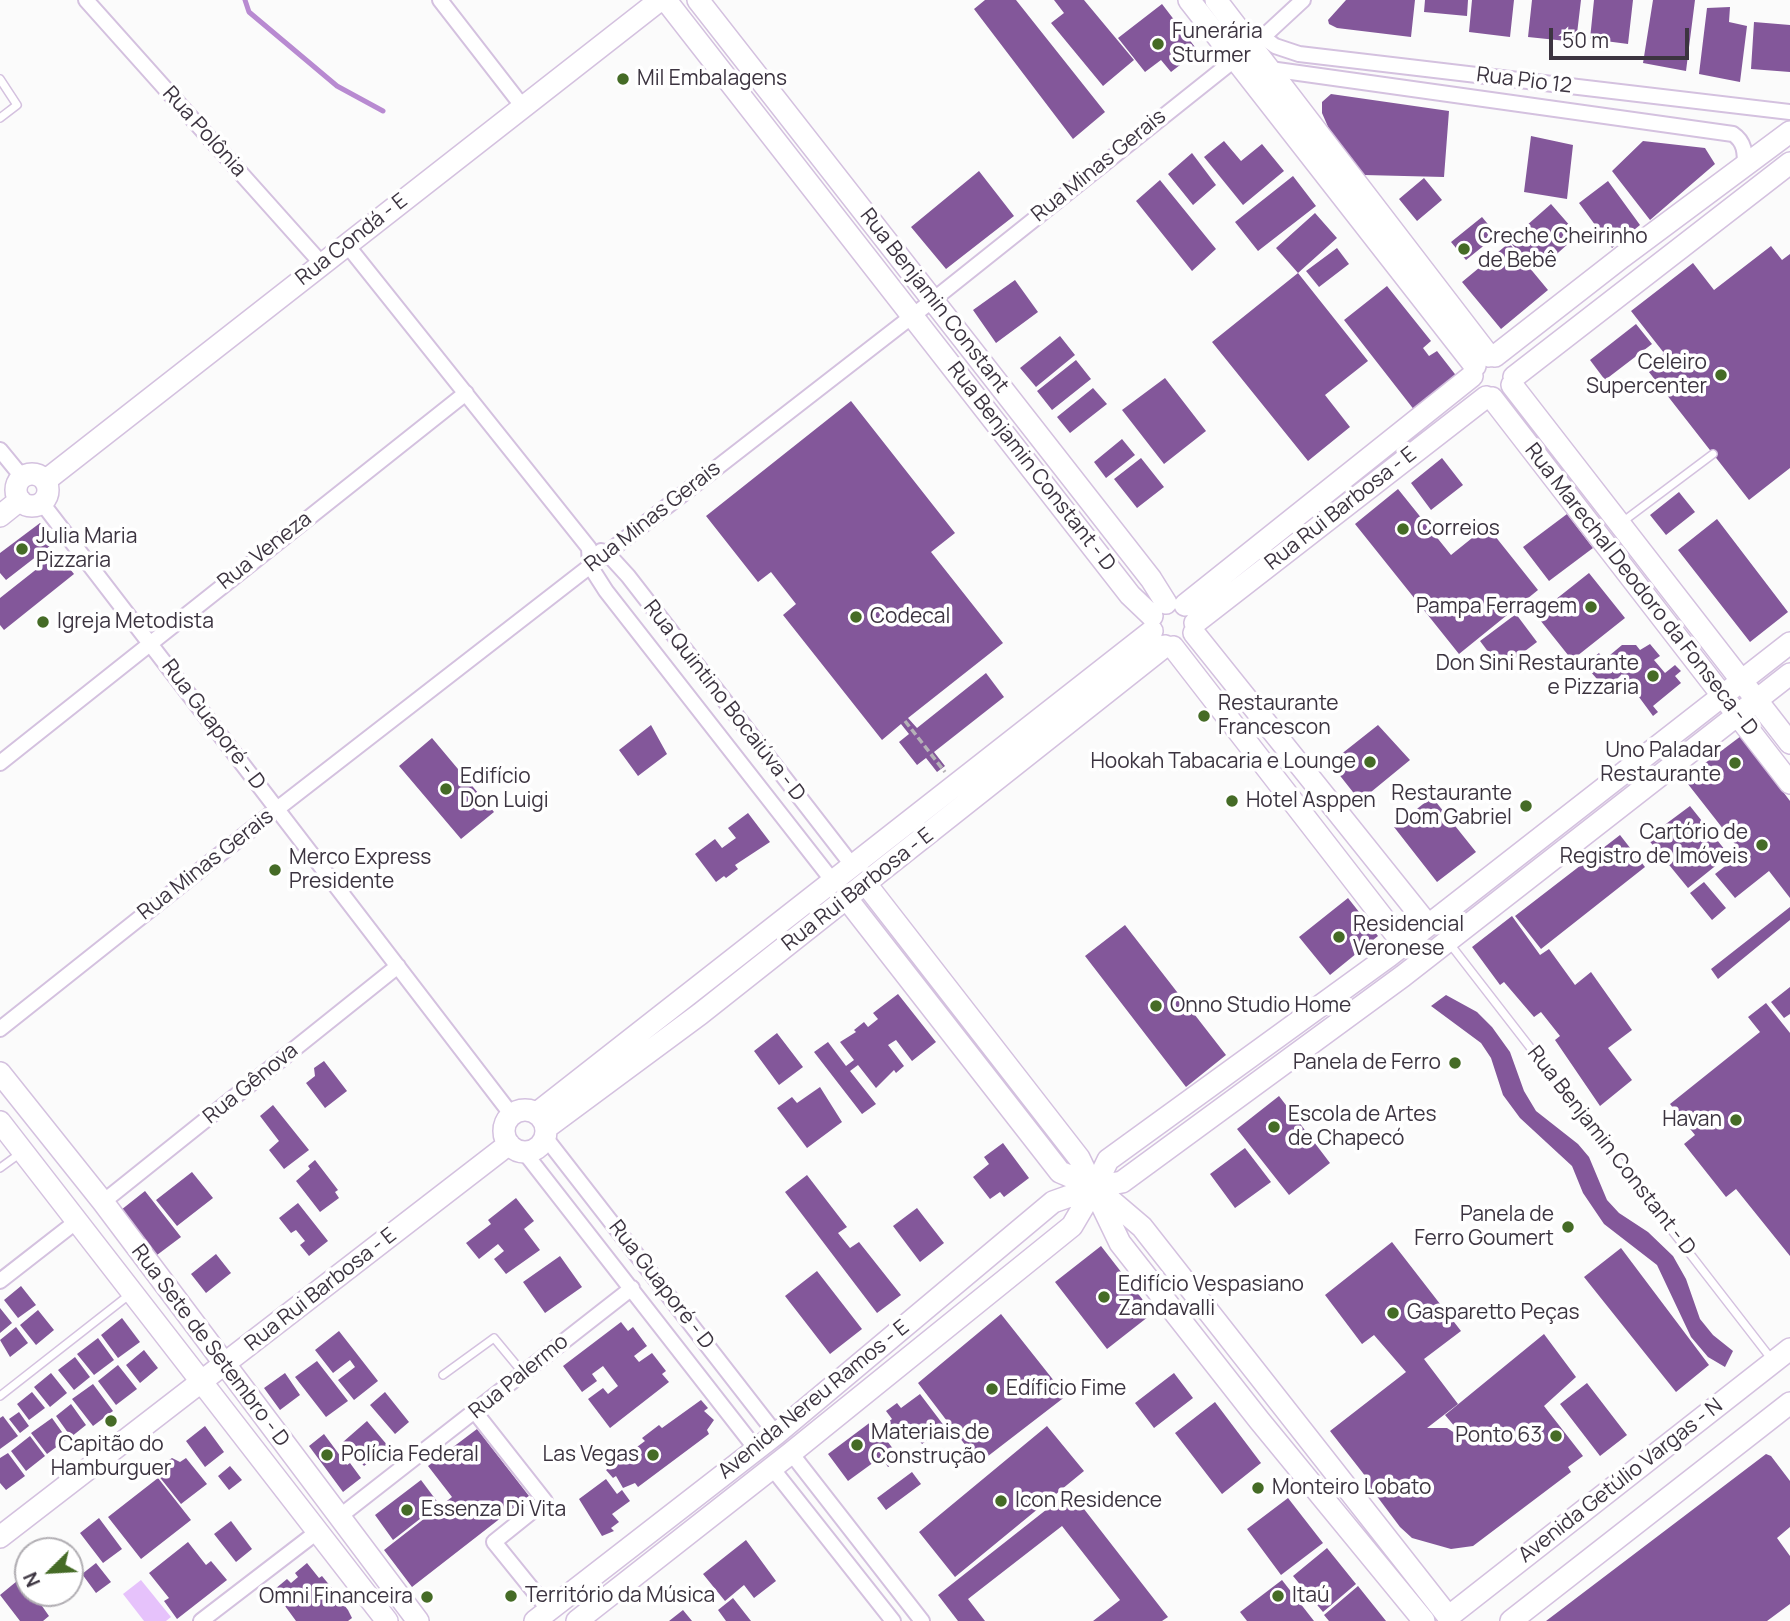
<!DOCTYPE html>
<meta charset="utf-8">
<style>
body{margin:0}
#map{position:relative;width:1790px;height:1621px;overflow:hidden;background:#fbfbfb;font-family:Manrope,sans-serif}
canvas{display:block}
.north{position:absolute;left:14px;top:1537px;width:70px;height:70px;box-sizing:border-box;background:#fff;border:2px solid #b1aeb3;border-radius:50%;rotate:246deg;font-size:19px;font-weight:700;line-height:28px;text-align:center;color:#3c3440}
.north::after{content:'';display:block;margin:auto;width:24px;height:32px;background:#456b26;clip-path:polygon(50% 0,100% 100%,50% 72%,0 100%)}
.scale{position:absolute;left:1549px;top:28px;width:140px;height:32px;box-sizing:border-box;border:4px solid #3c3440;border-top:0;padding-left:9px;font-size:21px;line-height:24px;white-space:nowrap;color:#3c3440;-webkit-text-stroke:5px #fff;paint-order:stroke}
</style>
<div id="map">
<canvas width="1790" height="1621"></canvas>
<div class="north">N</div>
<div class="scale">50 m</div>
</div>
<script>
const context = document.querySelector('canvas').getContext('2d');
context.lineJoin = 'round';
function fillPath(path, color) {
  context.fillStyle = color;
  context.fill(path, 'evenodd');
}
function strokePath(path, color, width, dash) {
  context.strokeStyle = color;
  context.lineWidth = width;
  context.lineCap = dash ? 'butt' : 'round';
  context.setLineDash(dash || []);
  context.stroke(path);
}
function label(font, color, halo, rows, align = 'center') {
  context.font = font + ' Manrope,sans-serif';
  context.lineWidth = 7;
  context.setLineDash([]);
  context.textBaseline = 'middle';
  context.strokeStyle = halo;
  context.fillStyle = color;
  for (const [text, x, y, turn = 0] of rows) {
    context.save();
    context.translate(x, y);
    context.rotate((+turn || 0) * Math.PI / 180);
    context.textAlign = isNaN(turn) ? turn : align;
    if (halo) context.strokeText(text, 0, 0);
    context.fillText(text, 0, 0);
    context.restore();
  }
}
fillPath(new Path2D(`
 M141,1580l30,37 -5,4h-22l-21,-27z`), '#e6c2fb');
strokePath(new Path2D(`
 M245,0l4,12 88,74 46,25`), '#b88ad1', 5);
fillPath(new Path2D(`
 M985,0h31l89,112 -32,27 -99,-130z
 M1054,0h30l50,60 -31,26 -52,-63 13,-10z
 M1346,0h69l-4,37 -74,-9 -8,-4 -1,-4z
 M1425,0h43l-1,16 -43,-4z
 M1472,0h42l-4,37 -41,-5z
 M1532,0h49l-5,42 -48,-5z
 M1594,0h39l-5,44 -38,-5z
 M1653,0h42l-9,71 -43,-8z
 M1162,4l36,47 -27,21 -10,-12 -16,12 -27,-34z
 M1730,7l-1,15 18,4 -7,56 -41,-8 8,-66z
 M1754,22l36,3v47l-39,-3z
 M1331,94l118,17 -5,66 -80,-2 -35,-46 -7,-16v-11z
 M1531,136l42,9 -6,54 -43,-7z
 M1224,141l17,20 21,-17 22,27 -41,34 -39,-48z
 M1643,141l62,7 10,16 -65,56 -38,-49z
 M1192,153l24,32 -23,20 -25,-31z
 M979,171l35,45 -68,53 -35,-42z
 M1293,176l23,30 -58,45 -23,-29z
 M1424,178l18,22 -25,21 -18,-22z
 M1160,180l56,69 -24,22 -56,-70z
 M1608,181l32,44 -28,23 -33,-45z
 M1551,204l27,31 -28,25 -4,-5 -14,12 -23,-26z
 M1315,213l22,25 -39,35 -22,-25z
 M1482,217l15,18 -31,25 -15,-18z
 M1509,243l39,47 -47,39 -39,-47z
 M1771,246l11,14 8,-6v214l-41,32 -104,-133 19,-14 -33,-42 62,-48 21,27z
 M1337,248l12,16 -30,23 -13,-16z
 M1298,273l70,88 -43,34 25,32 -42,34 -96,-119z
 M1015,280l23,32 -42,31 -23,-33z
 M1387,286l44,55 -8,7 6,8 8,-5 21,27 -43,33 -71,-91z
 M1636,324l16,20 -47,36 -15,-20z
 M1060,336l15,19 -39,32 -16,-19z
 M1076,360l15,19 -39,31 -15,-19z
 M1165,378l41,53 -42,33 -42,-54z
 M1093,388l14,16 -37,29 -13,-16z
 M851,401l104,132 -24,19 72,91 -95,75 9,10 69,-55 18,24 -70,55 11,14 -8,6 -11,-14 -9,7 -18,-23 10,-8 -8,-10 -19,16 -99,-125 13,-11 -25,-32 -13,10 -52,-66z
 M1122,439l13,16 -29,23 -12,-16z
 M1141,458l23,29 -27,21 -23,-29z
 M1442,458l21,27 -32,25 -20,-27z
 M1398,489l53,66 36,-29 51,64 -79,64 -104,-130z
 M1679,492l16,20 -29,23 -16,-20z
 M1567,514l26,34 -44,33 -26,-34z
 M1717,519l71,93 -38,30 -72,-92z
 M40,523l15,19 -49,38 -6,-7v-20z
 M57,553l17,21 -70,56 -4,-5v-27z
 M1589,573l36,45 -53,42 -36,-45z
 M1516,614l21,28 -36,27 -21,-28z
 M1650,644l10,12 -6,4 11,13 10,-8 6,6 -6,5 6,7 -28,23 5,6 -5,4 -31,-42 -5,5 4,7 -11,8 -20,-23 2,-2 -5,-6 12,-10 5,7 18,-15h14l4,5z
 M651,725l16,29 -29,22 -19,-26z
 M1378,725l32,35 -50,41 -30,-38z
 M1741,736l49,65v97l-21,-27 -34,27 -20,-24 27,-21 -58,-74z
 M432,738l62,74 -33,27 -62,-73z
 M1432,797l44,55 -39,30 -43,-55z
 M1690,806l39,49 -41,33 -41,-50z
 M748,813l22,29 -35,23 3,4 -12,9 -2,-2 -8,6 -21,-28 20,-15 7,9 14,-10 -8,-10z
 M1620,835l25,32 -104,82 -26,-33z
 M1704,882l22,26 -14,12 -22,-27z
 M1348,898l30,38 -48,39 -31,-38z
 M1790,907v13l-72,59 -7,-10z
 M1512,916l28,39 9,-6 26,36 16,-13 41,58 -24,18 24,32 -32,26 -45,-66 5,-4 -19,-24 -7,5 -30,-35 -4,3 -28,-38z
 M1125,925l101,130 -40,32 -101,-131z
 M1790,987v27l-6,4 -13,-16z
 M898,994l38,48 -24,19 -16,-21 -8,5 16,21 -8,7 -2,-3 -18,18 -18,-23 -8,6 26,33 -14,10 -48,-62 14,-10 18,24 8,-6 -14,-18 16,-10 -2,-2 10,-8 4,5 10,-8 -5,-6z
 M1446,995l31,17 15,15 18,25 14,39 12,20 42,33 11,13 18,43 12,13 29,19 25,24 13,23 14,40 13,16 20,16 -8,16 -17,-10 -17,-20 -34,-72 -53,-41 -21,-31 -11,-27 -52,-48 -17,-23 -12,-37 -10,-15 -50,-37z
 M1766,1003l24,30v223l-54,-67 -10,8 -42,-53 11,-9 -25,-31 90,-72 -12,-15z
 M777,1033l26,34 -24,18 -25,-34z
 M324,1061l23,30 -22,17 -19,-25 9,-7 -1,-8z
 M820,1087l22,35 -35,26 -30,-40 15,-11 5,6z
 M1279,1096l51,67 -41,32 -52,-66z
 M273,1105l36,45 -25,19 -15,-19 10,-9 -19,-25z
 M1003,1143l26,35 -25,19 -4,-5 -10,7 -17,-22 16,-13 -5,-7z
 M1245,1148l26,34 -36,26 -25,-34z
 M315,1160l23,30 -3,2 4,6 -19,14 -24,-31 14,-12 -2,-3z
 M192,1172l21,26 -36,28 -21,-26z
 M807,1175l40,52 -9,6 12,15 9,-6 42,53 -24,18 -92,-121z
 M145,1191l36,46 -24,18 -36,-45z
 M516,1198l18,23 -10,8 16,21 -34,24 -12,-15 10,-8 -6,-7 -19,15 -13,-16 25,-19 -3,-4z
 M298,1203l30,38 -19,15 -9,-11 5,-4 -9,-11 -5,3 -12,-15z
 M917,1208l27,35 -24,19 -27,-36z
 M1392,1242l69,89 -37,28 34,45 -31,24h20l20,13 -22,-26 99,-81 32,43 -32,29 39,50 -15,11 3,5 -98,74 -22,3 -39,-11 -12,-11 -36,-48 2,-2 -36,-46 76,-59 -32,-37 -12,9 -37,-49z
 M1101,1246l52,67 -46,36 -52,-67z
 M1621,1248l88,117 -33,27 -92,-115z
 M216,1254l15,19 -25,20 -15,-19z
 M560,1256l22,31 -37,26 -22,-31z
 M817,1271l45,58 -32,25 -45,-58z
 M21,1286l15,19 -18,13 -14,-18z
 M0,1308l12,15 -12,10z
 M38,1310l16,20 -18,15 -16,-20z
 M1001,1314l65,82 -87,67 -61,-80z
 M122,1318l18,24 -22,16 -17,-23z
 M621,1322l7,9 5,-4 14,19 -13,10 5,6 13,-9 14,18 -4,3 7,8 -59,46 -22,-29 15,-11 5,6 10,-8 -15,-20 -11,8 5,7 -15,11 -19,-26z
 M16,1327l12,16 -18,14 -10,-17z
 M339,1331l39,50 -24,19 -16,-20 17,-13 -5,-7 -17,13 -18,-23z
 M98,1338l16,22 -20,15 -17,-21z
 M144,1350l14,18 -18,15 -14,-18z
 M75,1357l15,20 -16,13 -16,-20z
 M317,1361l31,40 -22,16 -31,-40z
 M118,1365l19,24 -21,16 -18,-24z
 M51,1373l16,20 -17,14 -16,-20z
 M285,1373l15,22 -20,15 -16,-22z
 M1174,1373l19,25 -39,30 -19,-25z
 M1587,1383l40,52 -27,21 -40,-52z
 M93,1384l20,27 -20,15 -21,-27z
 M32,1392l13,16 -16,12 -12,-16z
 M385,1392l24,30 -14,12 -25,-29z
 M920,1394l25,33 -23,17 -12,-16 -16,12 -11,-14 9,-7 -6,-8 11,-8 4,5z
 M701,1400l7,8 -4,3 10,9 -7,10 2,4 -71,53 -3,-4 -12,5 -7,-12 -3,2 -7,-8 39,-29 -3,-3 17,-13 3,3z
 M1215,1402l46,61 -39,31 -47,-61z
 M71,1404l15,21 -15,12 -15,-21z
 M19,1412l10,14 -9,7 -11,-14z
 M3,1416l15,20 -18,13v-31z
 M52,1418l15,21 -20,15 -16,-21z
 M367,1421l21,25 -24,20 -21,-24z
 M872,1421l28,37 -12,9 -7,-10 -33,24 -20,-27z
 M205,1426l19,26 -19,15 -19,-26z
 M1047,1426l37,45 -129,106 -36,-45z
 M477,1429l52,67 -117,91 -28,-37 68,-53 -24,-31z
 M324,1434l23,31 3,-2 11,15 -18,14 -34,-46z
 M30,1436l15,20 -19,15 -15,-20z
 M8,1453l17,23 -19,14 -6,-7v-25z
 M1766,1454l5,2 19,25v46l-13,11 13,18v48l-23,17h-221z
 M172,1458l8,4 6,-4 21,26 -26,20 -27,-34z
 M230,1466l12,14 -13,10 -11,-14z
 M912,1472l9,12 -35,26 -9,-12z
 M158,1478l33,42 -50,39 -33,-42z
 M606,1479l11,15 5,-4 8,11 -18,13 7,8 -8,6 3,3 -12,5 -23,-37z
 M421,1480l18,24 -46,36 -18,-25z
 M1070,1491l98,126 -6,4h-69l27,-21 -58,-74 -94,73 17,22h-27l-20,-26z
 M1288,1498l35,45 -42,32 -34,-46z
 M99,1518l23,31 -19,14 -23,-30z
 M231,1521l21,28 -16,13 -22,-28z
 M746,1540l30,41 -22,17 -10,-13 -19,16 -22,-27z
 M188,1542l18,23 5,-4 16,19 -50,39 -13,-18 5,-3 -20,-25z
 M1327,1548l29,36 -33,28 -30,-36z
 M96,1563l15,19 -15,11 -14,-19z
 M307,1563l12,15 3,-2 18,22 -3,5 4,-2 7,9 4,8 -4,3h-52l-11,-15 2,-2 -12,-15 12,-10 4,4 7,-6 -3,-4z
 M28,1572v21h31l-17,13 7,10 -6,5h-23l-20,-26z
 M1282,1580l32,41h-67l-7,-9z
 M1358,1586l28,35h-57l-5,-6z
 M733,1598l18,23h-25l-8,-11z
 M683,1610l9,11h-23z`), '#83579a');
const lane = new Path2D(`
 M0,79l17,26 -17,13
 M1621,523l92,-69
 M1450,944l323,417
 M0,1168l22,-16
 M443,1375l51,-37 29,35
 M0,1396l129,-101`);
const street = new Path2D(`
 M86,0l236,264
 M440,0l83,107
 M1263,37l12,9 24,8 491,58
 M1266,72l4,-3 463,65c12,8 12,19 12,33
 M347,245l242,303 1,18 16,25 226,289
 M0,450l23,28
 M42,503l469,611
 M601,551l6,2 21,23 224,289
 M0,763l466,-370
 M0,1029l277,-220 656,-509 330,-263 40,-37
 M545,1137l231,297
 M525,1153l231,296
 M103,1202l295,-236
 M0,1281l77,-60
 M475,1412l70,89 -51,41 55,68
 M791,1453l131,168
 M772,1468l121,153
 M339,1517l293,-229
 M201,1621l116,-89`);
const secondary = new Path2D(`
 M698,0l453,579 15,24
 M1189,0l286,366
 M1216,0l273,356
 M668,3l462,592 22,21
 M1495,356l127,-99 168,-125
 M1514,377l276,-214
 M1512,385l278,358
 M1492,398l298,385
 M16 490a16 16 0 1 1 32 0a16 16 0 1 1-32 0Z
 M45,481l615,-481
 M0,516l20,-16
 M1185,605l287,-229
 M1195,623l291,-226
 M1194,633l234,292
 M1173,647l231,298
 M866,884l213,274 41,85 139,177 165,201
 M847,899l213,273 35,15 47,40 305,388
 M0,1073l103,129 315,419
 M504 1131a21 21 0 1 1 42 0a21 21 0 1 1-42 0Z
 M537,1113l615,-482
 M0,1122l387,499
 M546,1128l154,-114 465,-368
 M0,1537l509,-393
 M1452,1614l338,-265
 M535,1621l241,-187 277,-232 42,-15 13,-27 281,-204 401,-313
 M577,1621l214,-168 281,-227 23,-39 27,-5 281,-206 387,-302
 M1511,1621l279,-218`);
strokePath(lane, '#d4c1df', 10);
strokePath(street, '#d4c1df', 18);
strokePath(secondary, '#d4c1df', 24);
strokePath(new Path2D(`
 M905,721l40,51`), '#b5b2b7', 3.5, [7, 3.5]);
strokePath(lane, '#fff', 7);
strokePath(street, '#fff', 14);
strokePath(secondary, '#fff', 21);
for (const [x, y, r, color] of [
 [1158,44,7,"#456b26"],
 [623,79,7,"#456b26"],
 [1464,249,7,"#456b26"],
 [1721,375,7,"#456b26"],
 [1403,529,7,"#456b26"],
 [22,549,7,"#456b26"],
 [1591,607,7,"#456b26"],
 [856,617,7,"#456b26"],
 [43,622,7,"#456b26"],
 [1653,676,7,"#456b26"],
 [1204,716,7,"#456b26"],
 [1370,762,7,"#456b26"],
 [1735,763,7,"#456b26"],
 [446,789,7,"#456b26"],
 [1232,801,7,"#456b26"],
 [1526,806,7,"#456b26"],
 [1762,845,7,"#456b26"],
 [275,870,7,"#456b26"],
 [1339,937,7,"#456b26"],
 [1156,1006,7,"#456b26"],
 [1455,1063,7,"#456b26"],
 [1736,1120,7,"#456b26"],
 [1274,1127,7,"#456b26"],
 [1568,1227,7,"#456b26"],
 [1104,1297,7,"#456b26"],
 [1393,1313,7,"#456b26"],
 [992,1389,7,"#456b26"],
 [111,1421,7,"#456b26"],
 [1556,1436,7,"#456b26"],
 [857,1445,7,"#456b26"],
 [327,1455,7,"#456b26"],
 [653,1455,7,"#456b26"],
 [1258,1488,7,"#456b26"],
 [1001,1501,7,"#456b26"],
 [407,1510,7,"#456b26"],
 [511,1596,7,"#456b26"],
 [1278,1596,7,"#456b26"],
 [427,1597,7,"#456b26"]
]) {
  const dot = new Path2D();
  dot.arc(x, y, r, 0, 2 * Math.PI);
  context.fillStyle = color;
  context.fill(dot);
  strokePath(dot, '#fff', 2.5);
}
label('21px', '#3c3440', '#fff', [
 ["Funerária",1172,32],
 ["Sturmer",1172,56],
 ["Mil Embalagens",637,79],
 ["Creche Cheirinho",1478,237],
 ["de Bebê",1478,261],
 ["Celeiro",1707,363,"right"],
 ["Supercenter",1707,387,"right"],
 ["Correios",1417,529],
 ["Julia Maria",36,537],
 ["Pizzaria",36,561],
 ["Pampa Ferragem",1577,607,"right"],
 ["Codecal",870,617],
 ["Igreja Metodista",57,622],
 ["Don Sini Restaurante",1639,664,"right"],
 ["e Pizzaria",1639,688,"right"],
 ["Restaurante",1218,704],
 ["Francescon",1218,728],
 ["Uno Paladar",1721,751,"right"],
 ["Restaurante",1721,775,"right"],
 ["Hookah Tabacaria e Lounge",1356,762,"right"],
 ["Edifício",460,777],
 ["Don Luigi",460,801],
 ["Restaurante",1512,794,"right"],
 ["Dom Gabriel",1512,818,"right"],
 ["Hotel Asppen",1246,801],
 ["Cartório de",1748,833,"right"],
 ["Registro de Imóveis",1748,857,"right"],
 ["Merco Express",289,858],
 ["Presidente",289,882],
 ["Residencial",1353,925],
 ["Veronese",1353,949],
 ["Onno Studio Home",1170,1006],
 ["Panela de Ferro",1441,1063,"right"],
 ["Escola de Artes",1288,1115],
 ["de Chapecó",1288,1139],
 ["Havan",1722,1120,"right"],
 ["Panela de",1554,1215,"right"],
 ["Ferro Goumert",1554,1239,"right"],
 ["Edifício Vespasiano",1118,1285],
 ["Zandavalli",1118,1309],
 ["Gasparetto Peças",1407,1313],
 ["Edíficio Fime",1006,1389],
 ["Materiais de",871,1433],
 ["Construção",871,1457],
 ["Ponto 63",1542,1436,"right"],
 ["Capitão do",111,1445,"center"],
 ["Hamburguer",111,1469,"center"],
 ["Polícia Federal",341,1455],
 ["Las Vegas",639,1455,"right"],
 ["Monteiro Lobato",1272,1488],
 ["Icon Residence",1015,1501],
 ["Essenza Di Vita",421,1510],
 ["Território da Música",525,1596],
 ["Itaú",1292,1596],
 ["Omni Financeira",413,1597,"right"]
], 'left');
label('21px', '#3c3440', '#fff', [
 ["Rua Pio 12",1524,81,7],
 ["Rua Polônia",204,132,48],
 ["Rua Minas Gerais",1099,166,-39],
 ["Rua Condá - E",352,240,-38],
 ["Rua Benjamin Constant",934,301,52],
 ["Rua Benjamin Constant - D",1031,467,52],
 ["Rua Rui Barbosa - E",1341,509,-38],
 ["Rua Minas Gerais",653,517,-38],
 ["Rua Veneza",265,551,-38],
 ["Rua Marechal Deodoro da Fonseca - D",1641,590,52],
 ["Rua Quintino Bocaiúva - D",724,701,52],
 ["Rua Guaporé - D",213,725,53],
 ["Rua Minas Gerais",206,865,-38],
 ["Rua Rui Barbosa - E",858,890,-38],
 ["Rua Gênova",251,1084,-39],
 ["Rua Benjamin Constant - D",1611,1151,52],
 ["Rua Guaporé - D",661,1285,52],
 ["Rua Rui Barbosa - E",321,1290,-38],
 ["Rua Sete de Setembro - D",210,1346,53],
 ["Rua Palermo",519,1377,-39],
 ["Avenida Nereu Ramos - E",814,1400,-39],
 ["Avenida Getúlio Vargas - N",1621,1481,-38]
]);
</script>
